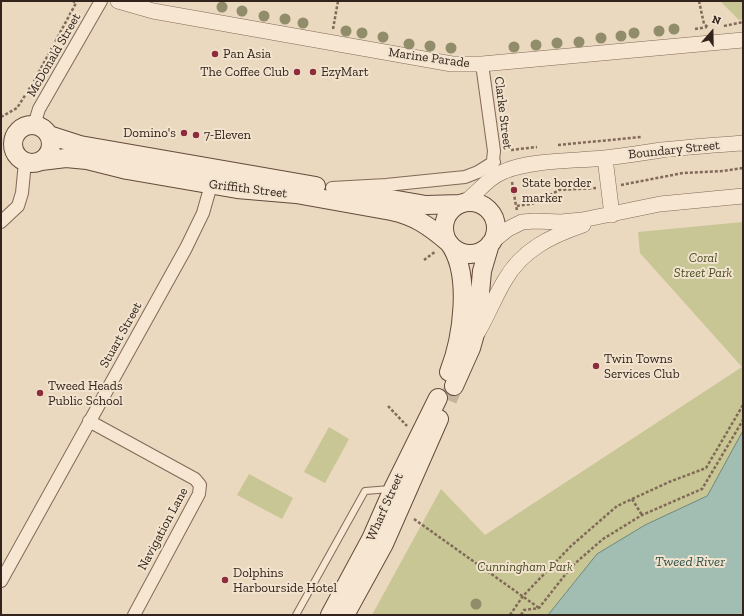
<!DOCTYPE html>
<style>
body{margin:0}
#map{position:relative;width:744px;height:616px;overflow:hidden;background:#ead8bf;font-family:"Zilla Slab",serif}
canvas{display:block}
.frame{position:absolute;inset:0;border:2px solid #32241c;pointer-events:none}
.north{position:absolute;left:692px;top:12px;width:40px;height:40px;-webkit-text-stroke:3px #f2e3ce;paint-order:stroke;rotate:20deg;font-size:11px;font-weight:700;line-height:16px;text-align:center;color:#32241c}
.north::after{content:'';display:block;margin:auto;width:14px;height:18px;background:#32241c;clip-path:polygon(50% 0,100% 100%,50% 72%,0 100%)}
</style>
<div id="map">
<canvas width="744" height="616"></canvas>
<div class="frame"></div>
<div class="north">N</div>
</div>
<script>
const context = document.querySelector('canvas').getContext('2d');
context.lineJoin = 'round';
function fillPath(path, color) {
  context.fillStyle = color;
  context.fill(path, 'evenodd');
}
function strokePath(path, color, width, dash) {
  context.strokeStyle = color;
  context.lineWidth = width;
  context.lineCap = dash ? 'butt' : 'round';
  context.setLineDash(dash || []);
  context.stroke(path);
}
function label(font, color, halo, rows, align = 'center') {
  context.font = font + ' "Zilla Slab",serif';
  context.lineWidth = 4;
  context.setLineDash([]);
  context.textBaseline = 'middle';
  context.strokeStyle = halo;
  context.fillStyle = color;
  for (const [text, x, y, turn = 0] of rows) {
    context.save();
    context.translate(x, y);
    context.rotate((+turn || 0) * Math.PI / 180);
    context.textAlign = isNaN(turn) ? turn : align;
    if (halo) context.strokeText(text, 0, 0);
    context.fillText(text, 0, 0);
    context.restore();
  }
}
fillPath(new Path2D(`
 M720,1h23v18l-4,1z
 M743,222v209l-36,65 -62,29 -48,29 -49,61h-176l69,-126 44,46 257,-168 -102,-114 -2,-21z
 M329,427l20,12 -24,44 -21,-11z
 M249,474l44,24 -11,21 -45,-24z`), '#c7c694');
const water = new Path2D(`
 M743,431v184h-195l49,-61 48,-29 62,-29z`);
fillPath(water, '#a2bdb1');
strokePath(water, '#6a897d', 1);
strokePath(new Path2D(`
 M448,400l6,-14`), '#c5b49e', 18, [18, 9]);
const service = new Path2D(`
 M296,615l69,-124 25,-2`);
const minor = new Path2D(`
 M482,64l12,87 -2,19
 M34,125l5,-16 62,-108
 M332,188l54,-3 79,-8 13,-5 16,-10
 M1,222l17,-16 4,-13 3,-31
 M89,421l106,58 5,6 -1,9 -65,121
 M1,581l185,-333 17,-35 8,-28`);
const tertiary = new Path2D(`
 M118,1l35,10 299,53h30l261,-24
 M605,158l7,57
 M462,204c16,-10 24,-26 43,-33 26,-11 70,-10 99,-13 19,-2 38,-5 57,-8 27,-3 55,-5 82,-7
 M493,241l15,-12 14,-7 13,-1 26,1 21,-2 78,-16 83,-8
 M478,332c10,-17 17,-36 27,-52 17,-30 46,-44 78,-55`);
const secondary = new Path2D(`
 M13 144a19 19 0 1 1 38 0a19 19 0 1 1-38 0Z
 M49,135l31,10 236,41
 M41,161l25,-3 21,2 40,10 110,19 59,5 95,17c24,5 38,15 57,31
 M351,192l75,13 34,-1
 M444 228a26 26 0 1 1 52 0a26 26 0 1 1-52 0Z
 M449,243c23,31 13,96 0,129
 M454,386l17,-38 6,-21 5,-56 8,-27
 M330,615l41,-76 22,-50 45,-91
 M345,615l39,-71 55,-125`);
strokePath(service, '#826959', 8);
strokePath(minor, '#826959', 14);
strokePath(tertiary, '#826959', 16);
strokePath(secondary, '#644b3c', 20);
strokePath(new Path2D(`
 M699,1l5,23 4,3
 M724,26l19,-4
 M333,29l5,-28
 M695,29l12,-2
 M1,117l16,-9 16,-25 43,-80 -3,-2
 M558,145l83,-8
 M511,150l26,-3
 M512,182l4,24
 M621,185l62,-12 40,-2 20,-3
 M517,210l-1,-4 15,-2 9,-3 19,-11 37,-2
 M424,260l12,-9
 M388,406l19,20
 M632,499l10,16
 M414,519l125,89
 M510,615l13,-19 48,-50 46,-40 52,-24 37,-14 37,-63
 M521,615l3,-5 15,-2 33,-42 31,-27 39,-24 60,-26 41,-69`), '#826959', 2.5, [3, 2]);
strokePath(service, '#f6e6d2', 6);
strokePath(minor, '#f6e6d2', 12);
strokePath(tertiary, '#f6e6d2', 15);
strokePath(secondary, '#f6e6d2', 18);
context.fillStyle = '#918c6a';
for (const [x, y] of [
 [222,7],
 [242,11],
 [264,16],
 [285,19],
 [303,23],
 [674,29],
 [346,31],
 [659,31],
 [362,33],
 [634,33],
 [621,36],
 [383,37],
 [601,38],
 [579,42],
 [557,43],
 [409,44],
 [536,45],
 [430,46],
 [514,47],
 [451,48],
 [476,604]
]) {
  context.beginPath();
  context.arc(x, y, 5.5, 0, 2 * Math.PI);
  context.fill();
}
for (const [x, y, r, color] of [
 [215,54,4,"#8d2d3b"],
 [297,72,4,"#8d2d3b"],
 [313,72,4,"#8d2d3b"],
 [184,133,4,"#8d2d3b"],
 [196,135,4,"#8d2d3b"],
 [514,190,4,"#8d2d3b"],
 [596,366,4,"#8d2d3b"],
 [40,393,4,"#8d2d3b"],
 [225,580,4,"#8d2d3b"]
]) {
  const dot = new Path2D();
  dot.arc(x, y, r, 0, 2 * Math.PI);
  context.fillStyle = color;
  context.fill(dot);
  strokePath(dot, '#f2e3ce', 1.5);
}
label('13px', '#32241c', '#f2e3ce', [
 ["Pan Asia",223,54],
 ["The Coffee Club",289,72,"right"],
 ["EzyMart",321,72],
 ["Domino's",176,133,"right"],
 ["7-Eleven",204,135],
 ["State border",522,183],
 ["marker",522,198],
 ["Twin Towns",604,359],
 ["Services Club",604,374],
 ["Tweed Heads",48,386],
 ["Public School",48,401],
 ["Dolphins",233,573],
 ["Harbourside Hotel",233,588]
], 'left');
label('13px', '#32241c', '#f2e3ce', [
 ["McDonald Street",54,55,-60],
 ["Marine Parade",429,58,8],
 ["Clarke Street",503,113,83],
 ["Boundary Street",674,150,-6],
 ["Griffith Street",248,189,7],
 ["Stuart Street",121,335,-61],
 ["Wharf Street",385,507,-66],
 ["Navigation Lane",163,529,-62]
]);
label('italic 13px', '#494d24', '#f2e3ce', [
 ["Coral",703,258],
 ["Street Park",703,273],
 ["Cunningham Park",525,567]
]);
label('italic 14px', '#2c514a', '#f2e3ce', [
 ["Tweed River",690,562]
]);
</script>
